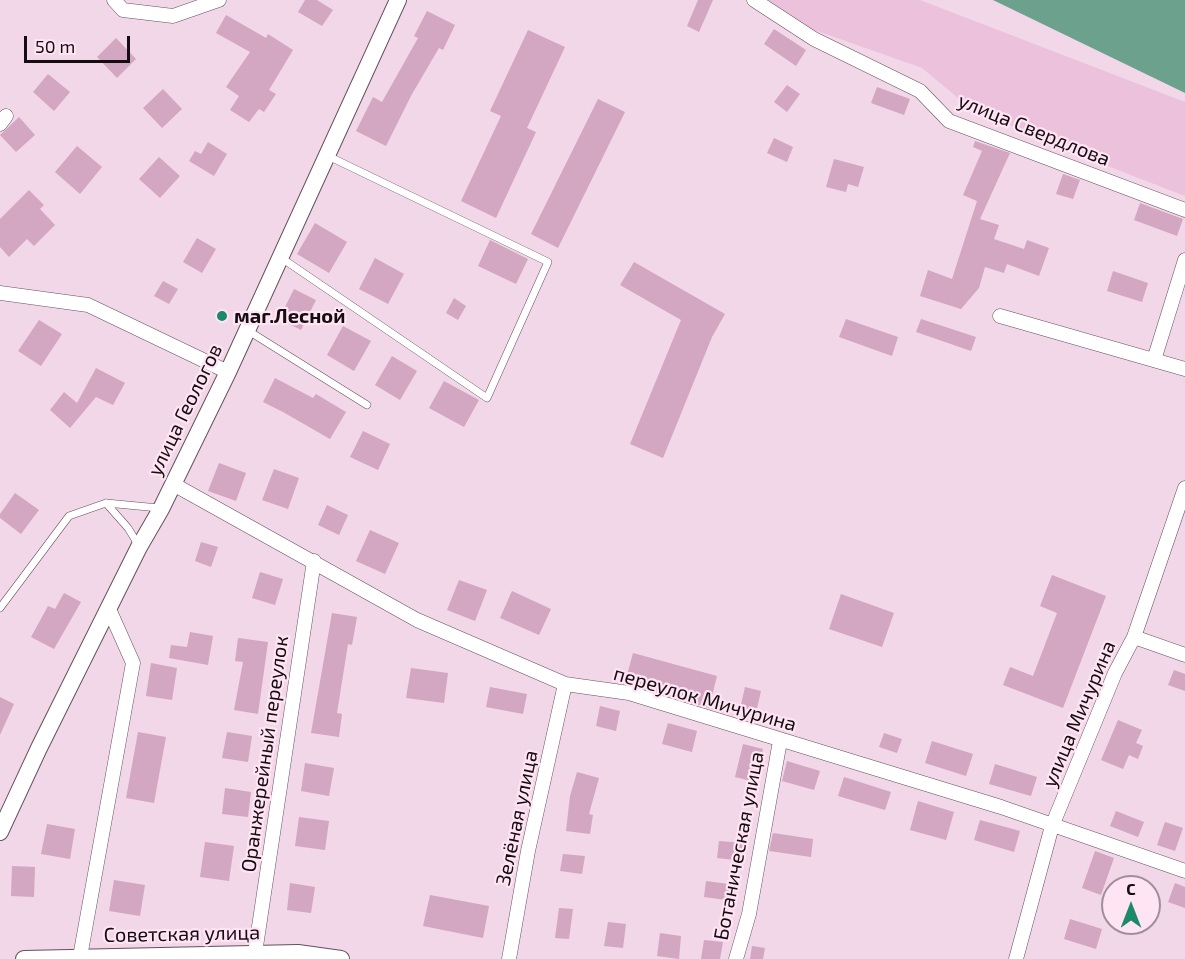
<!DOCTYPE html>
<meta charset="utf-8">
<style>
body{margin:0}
#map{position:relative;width:1185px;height:959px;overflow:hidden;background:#f1d7e7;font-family:"Exo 2",sans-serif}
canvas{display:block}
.north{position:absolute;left:1101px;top:875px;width:60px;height:60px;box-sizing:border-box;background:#ffe4f4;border:2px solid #a18e9a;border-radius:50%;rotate:0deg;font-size:16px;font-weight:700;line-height:24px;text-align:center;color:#150d12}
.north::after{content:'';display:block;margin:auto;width:21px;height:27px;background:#1b8a6a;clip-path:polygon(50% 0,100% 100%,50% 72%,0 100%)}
.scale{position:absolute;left:24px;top:36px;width:106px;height:27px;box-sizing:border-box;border:3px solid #150d12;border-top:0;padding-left:8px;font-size:18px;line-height:21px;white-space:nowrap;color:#150d12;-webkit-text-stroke:4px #ffe4f4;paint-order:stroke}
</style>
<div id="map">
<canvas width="1185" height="959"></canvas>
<div class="north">С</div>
<div class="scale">50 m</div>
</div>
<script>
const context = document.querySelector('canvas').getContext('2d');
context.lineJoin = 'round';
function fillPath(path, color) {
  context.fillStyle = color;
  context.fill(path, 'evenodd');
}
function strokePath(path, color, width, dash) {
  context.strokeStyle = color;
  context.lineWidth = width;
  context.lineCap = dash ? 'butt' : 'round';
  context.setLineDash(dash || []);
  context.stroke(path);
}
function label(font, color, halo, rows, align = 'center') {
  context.font = font + ' "Exo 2",sans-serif';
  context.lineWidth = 4.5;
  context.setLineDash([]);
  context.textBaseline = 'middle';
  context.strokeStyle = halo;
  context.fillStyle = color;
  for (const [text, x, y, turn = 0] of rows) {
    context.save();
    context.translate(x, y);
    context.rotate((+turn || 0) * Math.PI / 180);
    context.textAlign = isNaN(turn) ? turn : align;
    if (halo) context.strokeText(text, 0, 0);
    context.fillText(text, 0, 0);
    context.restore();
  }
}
fillPath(new Path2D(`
 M766,0h154l265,102v94l-98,-38 -117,-50 -48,-40 -113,-40z`), '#ecc1db');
fillPath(new Path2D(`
 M993,0h192v93z`), '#6ca18d');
fillPath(new Path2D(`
 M305,0h12l16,10 -11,16 -24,-14z
 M698,0h15l-14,32 -12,-6z
 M427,11l28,14 -12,25 -4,-2 -27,46 -26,52 -30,-15 17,-34 9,5 36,-64 -4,-2z
 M226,15l40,23 2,-4 25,16 -24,40 7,4 -12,18 -5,-3 -10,13 -19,-12 9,-14 -13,-9 24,-35 -34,-19z
 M774,29l32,21 -10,16 -32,-22z
 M528,30l37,17 -38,81 9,4 -40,86 -35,-17 40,-85 -11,-5z
 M116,38l20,21 -19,19 -20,-21z
 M48,74l22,18 -16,19 -21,-19z
 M787,85l13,9 -13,18 -13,-10z
 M877,87l33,12 -6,16 -33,-12z
 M163,89l19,20 -20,19 -19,-20z
 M598,99l27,13 -67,136 -27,-14z
 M19,117l16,18 -19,17 -16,-17z
 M774,138l19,9 -6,15 -20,-9z
 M975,141l35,12 -30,66 19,6 -5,14 30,10 3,-9 22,8 -10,28 -32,-12 -3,9 -19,-6 -6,21 -18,21 -41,-13 8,-26 24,9 25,-78 -14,-6 19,-44 -9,-4z
 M208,142l19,12 -13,22 -25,-15 6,-10 6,3z
 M77,146l25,21 -22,27 -25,-22z
 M159,157l21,19 -20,22 -21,-19z
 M834,159l30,8 -6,20 -10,-3 -2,8 -20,-5z
 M1063,174l17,6 -7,19 -17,-5z
 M29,190l15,15 -4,4 15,16 -21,21 -7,-7 -18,18 -9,-10v-28z
 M1140,203l43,16 -6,17 -43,-16z
 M315,223l32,19 -18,31 -32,-19z
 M197,238l19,11 -14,24 -19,-11z
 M490,240l38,19 -12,25 -38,-18z
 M375,258l29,16 -16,30 -29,-15z
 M634,262l91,52 -13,23 -49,121 -33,-14 51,-124 -61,-35z
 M1113,271l35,12 -6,19 -35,-11z
 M163,281l15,8 -9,15 -15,-8z
 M294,289l22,11 -15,30 -22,-11z
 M454,298l12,8 -8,14 -12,-7z
 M846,319l52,18 -6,19 -53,-19z
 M921,319l55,18 -5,14 -55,-19z
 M39,320l23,14 -21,32 -23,-15z
 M343,326l28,15 -17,30 -27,-16z
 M392,356l25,15 -17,29 -25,-15z
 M96,368l29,15 -12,22 -17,-8 -26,31 -20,-18 14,-18 13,11z
 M275,378l38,20 3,-4 30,18 -16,27 -47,-27 -20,-10z
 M444,381l35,19 -15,27 -35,-19z
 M363,431l27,13 -12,26 -28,-13z
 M219,463l27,10 -10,28 -28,-10z
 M274,469l25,9 -11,31 -26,-9z
 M15,493l24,17 -18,24 -21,-16v-4z
 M327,505l21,10 -9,20 -21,-10z
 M370,530l29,13 -14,31 -29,-13z
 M201,542l17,5 -7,20 -16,-6z
 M260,572l23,7 -8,26 -23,-7z
 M1052,575l54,21 -43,112 -60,-23 7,-18 23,9 24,-63 -17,-7z
 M459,580l28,10 -12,31 -28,-11z
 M512,591l39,18 -12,26 -39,-17z
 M64,593l17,9 -27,47 -23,-12 17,-31 7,3z
 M841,594l53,19 -12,34 -53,-18z
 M332,613l25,4 -5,28 -4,-1 -11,69 5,1 -3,23 -28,-4z
 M190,632l23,4 -5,29 -39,-7 2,-13 16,2z
 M238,638l30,4 -10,72 -24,-4 9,-48 -8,-1z
 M633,653l84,23 -8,32 -84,-25z
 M151,663l26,5 -5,32 -26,-4z
 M411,668l37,5 -4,30 -38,-5z
 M1174,670l11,4v17l-17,-6z
 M490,687l37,7 -4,20 -37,-7z
 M745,687l16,4 -5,22 -16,-4z
 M0,697l14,7 -14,31z
 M600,706l20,5 -4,20 -20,-5z
 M1118,720l24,10 -6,13 7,3 -5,13 -9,-4 -6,14 -22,-9z
 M668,723l29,8 -5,21 -30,-8z
 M138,732l28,5 -12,66 -28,-5z
 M227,732l25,4 -4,26 -26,-4z
 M884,733l18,6 -5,14 -18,-6z
 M932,741l41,13 -7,22 -41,-13z
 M743,744l20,5 -8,33 -20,-5z
 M787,761l33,10 -6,19 -32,-9z
 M305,763l29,5 -5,28 -28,-5z
 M995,764l42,13 -6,19 -42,-12z
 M577,772l22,6 -10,36 4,1 -3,19 -24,-3 4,-35z
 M844,777l47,15 -6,18 -47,-14z
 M225,788l26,4 -3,25 -26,-3z
 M918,801l36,11 -8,28 -36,-10z
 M1116,811l28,11 -6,15 -28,-11z
 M299,817l30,4 -4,29 -30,-4z
 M980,820l40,11 -6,21 -40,-12z
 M1165,822l18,6 -8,23 -18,-6z
 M47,824l28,5 -5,30 -29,-5z
 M773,833l40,6 -2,18 -42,-6z
 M719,841l25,2 -1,18 -26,-3z
 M205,842l29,4 -5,35 -29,-4z
 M1095,851l19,7 -13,37 -19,-7z
 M563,854l22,2 -3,18 -22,-3z
 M12,866l23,1 -1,30 -23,-1z
 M114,880l31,5 -5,31 -31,-5z
 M706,881l30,4 -2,16 -30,-4z
 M290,883l25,4 -4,26 -24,-3z
 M1175,883l10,4v21l-17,-6z
 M430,895l59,11 -6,32 -60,-12z
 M559,908l14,1 -4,30 -14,-1z
 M1070,919l32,10 -6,20 -32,-10z
 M608,922l18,2 -3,24 -19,-2z
 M660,933l21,3 -2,23 -22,-3z
 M704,940l19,2 -3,17h-19z
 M752,946l13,2 -2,11h-13z`), '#d3a6c1');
const service = new Path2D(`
 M280,257l207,141 61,-136 -222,-107
 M247,330l120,75
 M106,503l22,25 11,18
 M0,608l69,-92 37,-13 53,5`);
const minor = new Path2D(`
 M114,0l9,10 50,6 46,-16
 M754,0l60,39 106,52 29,30 236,89
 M0,124l6,-8
 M0,293l88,12 140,67
 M1000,316l185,53
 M1154,360l31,-100
 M173,484l244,136 148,64 64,9 372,114 184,64
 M1134,637l51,18
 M255,953l59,-392
 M80,957l53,-294 -24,-54
 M509,959l19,-108 37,-167
 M736,959l13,-45 31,-173
 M1016,959l36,-133 63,-153 19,-36 51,-149`);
const tertiary = new Path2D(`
 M0,832l39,-84 100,-201 22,-38 67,-137 170,-372
 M24,959l274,-6 43,6`);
strokePath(service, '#65505d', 8);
strokePath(minor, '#65505d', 15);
strokePath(tertiary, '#65505d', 18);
strokePath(service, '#fff', 7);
strokePath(minor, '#fff', 14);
strokePath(tertiary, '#fff', 16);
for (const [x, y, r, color] of [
 [222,316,6,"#1b8a6a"]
]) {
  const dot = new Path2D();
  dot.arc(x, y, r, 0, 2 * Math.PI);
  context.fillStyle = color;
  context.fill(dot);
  strokePath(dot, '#ffe4f4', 2);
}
label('20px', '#150d12', '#ffe4f4', [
 ["улица Свердлова",1034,130,22],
 ["улица Геологов",185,410,-64],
 ["переулок Мичурина",705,699,16],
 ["улица Мичурина",1079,714,-67],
 ["Оранжерейный переулок",265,754,-82],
 ["Зелёная улица",517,818,-78],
 ["Ботаническая улица",739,846,-79],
 ["Советская улица",182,934,-1]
]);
label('bold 20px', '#150d12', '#ffe4f4', [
 ["маг.Лесной",234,316]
], 'left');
</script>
